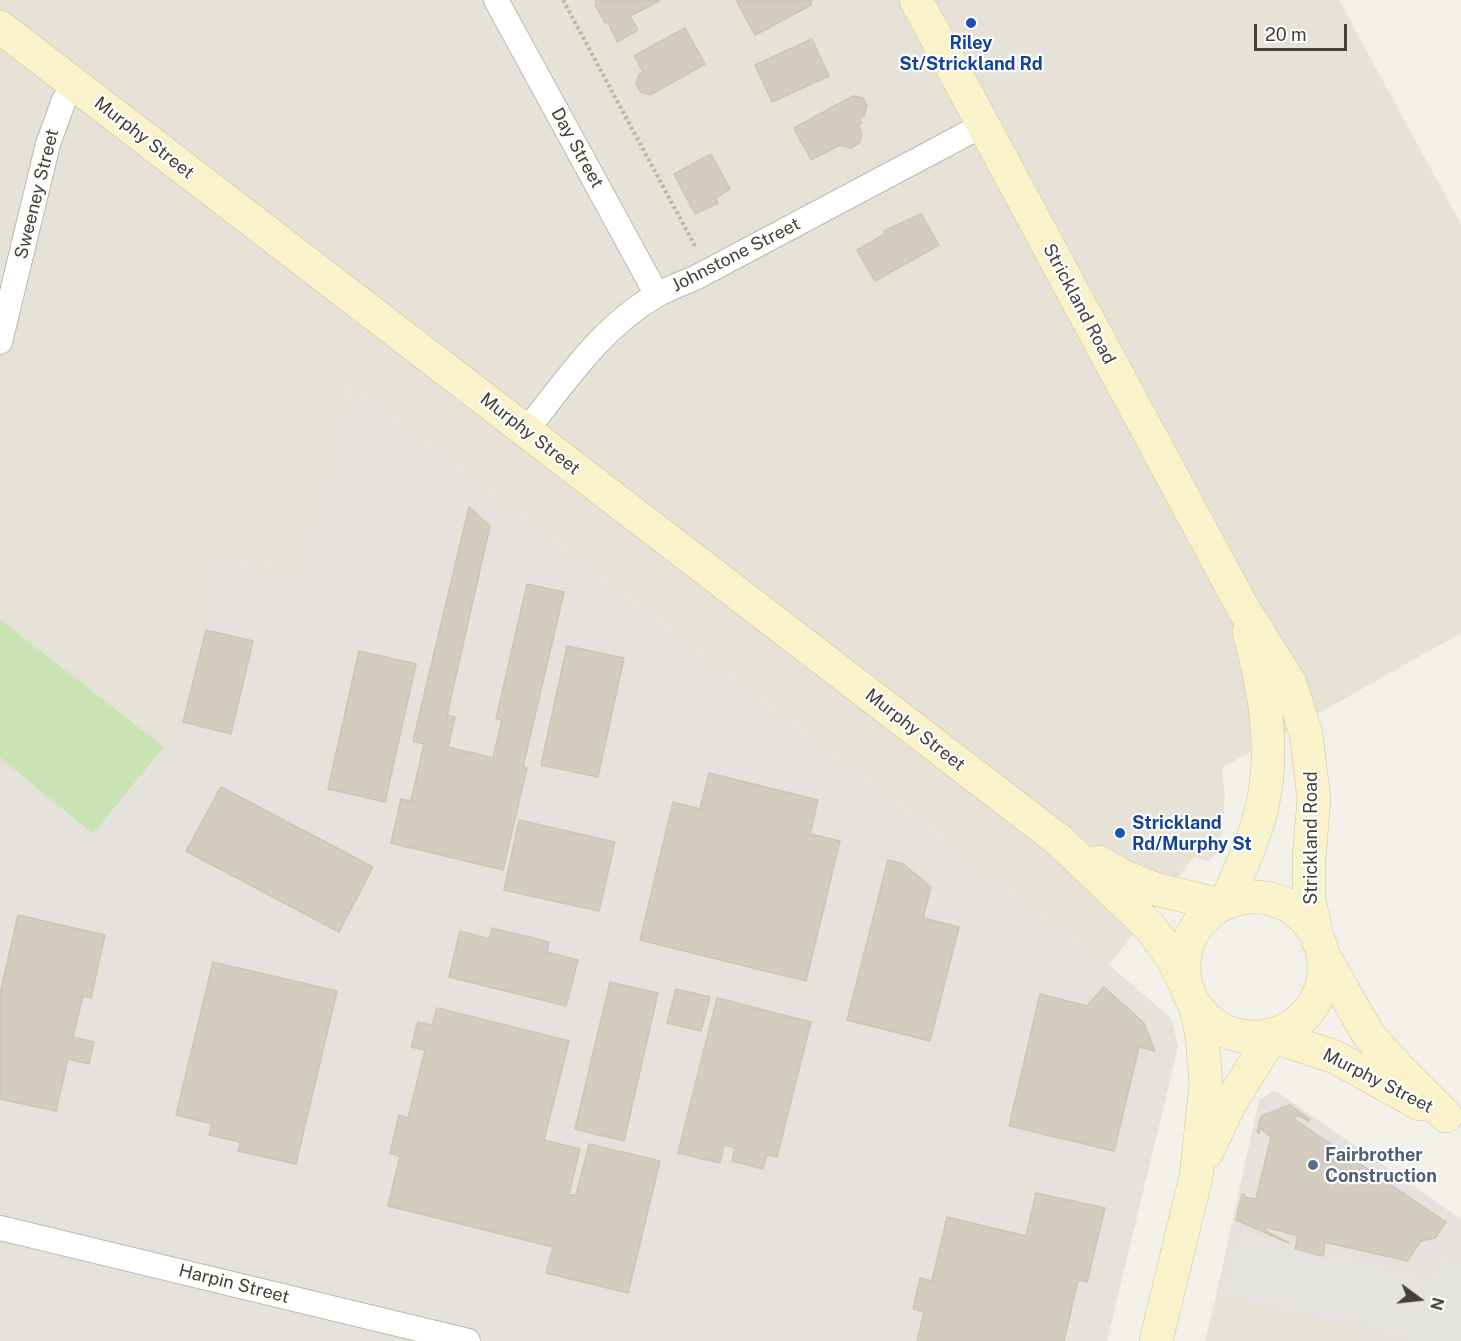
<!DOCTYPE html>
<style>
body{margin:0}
#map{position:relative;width:1461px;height:1341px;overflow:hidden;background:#f2f0e8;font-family:"Public Sans",sans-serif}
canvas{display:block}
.north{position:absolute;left:1389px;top:1269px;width:60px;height:60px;-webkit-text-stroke:4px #fff;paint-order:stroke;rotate:105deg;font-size:16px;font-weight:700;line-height:24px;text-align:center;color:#454137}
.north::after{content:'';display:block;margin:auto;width:21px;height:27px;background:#454137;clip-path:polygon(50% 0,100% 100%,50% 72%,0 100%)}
.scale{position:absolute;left:1254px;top:24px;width:93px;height:27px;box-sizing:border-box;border:3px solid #454137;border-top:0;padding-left:8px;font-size:18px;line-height:21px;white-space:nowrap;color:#454137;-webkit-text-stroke:4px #fff;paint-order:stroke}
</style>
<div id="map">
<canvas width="1461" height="1341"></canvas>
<div class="north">N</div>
<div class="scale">20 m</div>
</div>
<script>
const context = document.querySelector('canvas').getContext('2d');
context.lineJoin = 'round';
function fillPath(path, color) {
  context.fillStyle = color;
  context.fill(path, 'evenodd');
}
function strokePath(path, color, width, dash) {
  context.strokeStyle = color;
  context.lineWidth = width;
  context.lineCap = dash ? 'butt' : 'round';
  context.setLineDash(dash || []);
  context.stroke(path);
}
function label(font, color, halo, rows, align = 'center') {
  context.font = font + ' "Public Sans",sans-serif';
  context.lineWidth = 4.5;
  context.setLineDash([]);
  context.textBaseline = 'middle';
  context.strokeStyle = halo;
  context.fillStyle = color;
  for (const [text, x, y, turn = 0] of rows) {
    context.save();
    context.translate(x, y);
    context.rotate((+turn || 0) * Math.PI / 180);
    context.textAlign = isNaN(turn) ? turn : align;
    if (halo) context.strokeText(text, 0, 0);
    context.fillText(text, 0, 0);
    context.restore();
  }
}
fillPath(new Path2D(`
 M0,0h1339l122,224v409l-239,135 3,27 -3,37 -5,21 -9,8 -14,-4 -85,108 -760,-582 -51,190 -83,-17 -51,191 -164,-128z
 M1216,1296l145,32 -4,13h-152z`), '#e6e2d7');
fillPath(new Path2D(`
 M349,383l760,582 62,53 7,29 -71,294h-1107v-583l93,76 71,-87 51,-191 83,17z
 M1272,1091l7,2 182,126v122h-104l3,-13 -144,-32 43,-196z`), '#e5e2dd');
fillPath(new Path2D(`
 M0,619l164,128 -71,87 -93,-76z`), '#cae3b5');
fillPath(new Path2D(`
 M1240,1233l194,49 9,-24 18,7v76h-50l-32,-14 -19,-5 -135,-29z`), '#e4e3e0');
const building = new Path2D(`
 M595,0h64v1l-29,15 8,14 -21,12 -9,-20 -3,1 -10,-18 2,-1z
 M736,0h76l-1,5 -56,30z
 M685,28l20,36 -55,31 -9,-3 -5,-8 3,-10 4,-2 -9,-16z
 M812,39l17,37 -57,26 -17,-37z
 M853,96l10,2 4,8 -3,10 -5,2 3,5 -4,2 4,9 -3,9 -8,5 -11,-3 -29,15 -17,-32z
 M711,154l19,35 -15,9 3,5 -23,11 -21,-40z
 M921,214l18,31 -64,36 -18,-31 28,-16 -1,-3z
 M469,507l21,19 -43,189 8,2 -7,30 45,11 9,-38 -6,-1 31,-135 37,8 -41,175 4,1 -24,102 -112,-27 10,-44 10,2 13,-57 -11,-3z
 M206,630l47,11 -22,93 -48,-12z
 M567,646l57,12 -26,119 -57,-12z
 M359,651l57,13 -31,138 -57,-13z
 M709,773l109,27 -8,34 30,7 -34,140 -166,-41 33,-138 27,7z
 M221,787l152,80 -34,65 -153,-81z
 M519,820l96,22 -16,69 -95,-21z
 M888,860l15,4 28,23 -8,31 36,9 -29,114 -83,-21z
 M18,915l87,20 -14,63 -8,-2 -10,41 21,5 -5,22 -21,-5 -12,52 -56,-12v-105z
 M492,928l57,14 -2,10 31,8 -12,46 -117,-29 11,-46 29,8z
 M213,962l124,29 -41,173 -58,-13 2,-9 -31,-7 3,-11 -36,-9z
 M610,982l48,11 -34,148 -49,-12z
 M1104,987l40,36 11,28 -16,-4 -25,104 -105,-25 31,-132 47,12z
 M676,989l34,8 -9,34 -34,-8z
 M717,998l94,24 -34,135 -10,-2 -4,14 -31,-8 3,-13 -11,-3 -4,18 -42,-10z
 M437,1008l132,33 -25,99 36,9 -11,46h7l13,-51 71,17 -32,132 -82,-20 7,-26 -165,-41 12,-50 -10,-3 9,-38 9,3 17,-68 -14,-3 7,-25 14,3z
 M1290,1105l20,14 -1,2 -12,-6 -3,4 152,103 -11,16 -14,3 -14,20 -82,-19 -2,14 -28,-7 3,-13 -33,-9 -1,3 25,13 -53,-23 6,-26 3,1 -1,2 12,2 15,-62 -11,-9 -1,5 -2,-1 4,-16z
 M1036,1193l69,15 -18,74 -9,-2 -14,61h-147l7,-29 -11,-3 7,-31 12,3 15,-64 79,19z`);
fillPath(building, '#d3cdbf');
strokePath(building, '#cdc5b2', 1.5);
const street = new Path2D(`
 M496,0l161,295
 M0,342l48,-198 16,-44 11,-15
 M526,431c38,-48 76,-105 131,-136 12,-7 26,-12 38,-17l288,-153
 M0,1228l468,113`);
const secondary = new Path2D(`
 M916,0l327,608 47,75 16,51 8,64 -5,61v40l9,42
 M0,27l1060,814 90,86 23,32 13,26
 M1098,862l25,14 32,13 67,16
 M1184 967a70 70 0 1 1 140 0a70 70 0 1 1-140 0Z
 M1226,903c13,-31 31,-69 37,-101 12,-57 1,-114 -14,-170
 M1322,953l46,81 31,35 47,47
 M1278,1033l12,9 45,15 85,47
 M1207,1152l22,-47 44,-71
 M1156,1341l40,-164 10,-93 -4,-48 -7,-32`);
strokePath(street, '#bdb9ac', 26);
strokePath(secondary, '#cec59c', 34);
strokePath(new Path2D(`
 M563,0l132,246`), '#beb59e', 4, [3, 3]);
strokePath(street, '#fff', 24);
strokePath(secondary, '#faf2cb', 33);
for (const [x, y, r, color] of [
 [971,23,6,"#1a4fb4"],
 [1120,833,6,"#1a4fb4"],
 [1313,1165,6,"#5c6f8a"]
]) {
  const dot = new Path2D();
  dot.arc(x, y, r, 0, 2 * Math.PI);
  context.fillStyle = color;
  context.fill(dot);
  strokePath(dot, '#fff', 2);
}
label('bold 18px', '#164399', '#fff', [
 ["Riley",971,43],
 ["St/Strickland Rd",971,64],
 ["Strickland",1132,823,"left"],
 ["Rd/Murphy St",1132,844,"left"]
]);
label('18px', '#454137', '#fff', [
 ["Murphy Street",144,138,38],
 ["Day Street",577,148,61],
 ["Sweeney Street",37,194,-76],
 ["Johnstone Street",736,255,-27],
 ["Strickland Road",1079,304,62],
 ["Murphy Street",530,434,38],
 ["Murphy Street",915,730,38],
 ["Strickland Road",1311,838,-90],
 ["Murphy Street",1378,1081,27],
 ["Harpin Street",234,1284,14]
]);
label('bold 18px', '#4e5e75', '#fff', [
 ["Fairbrother",1325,1155],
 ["Construction",1325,1176]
], 'left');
</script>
